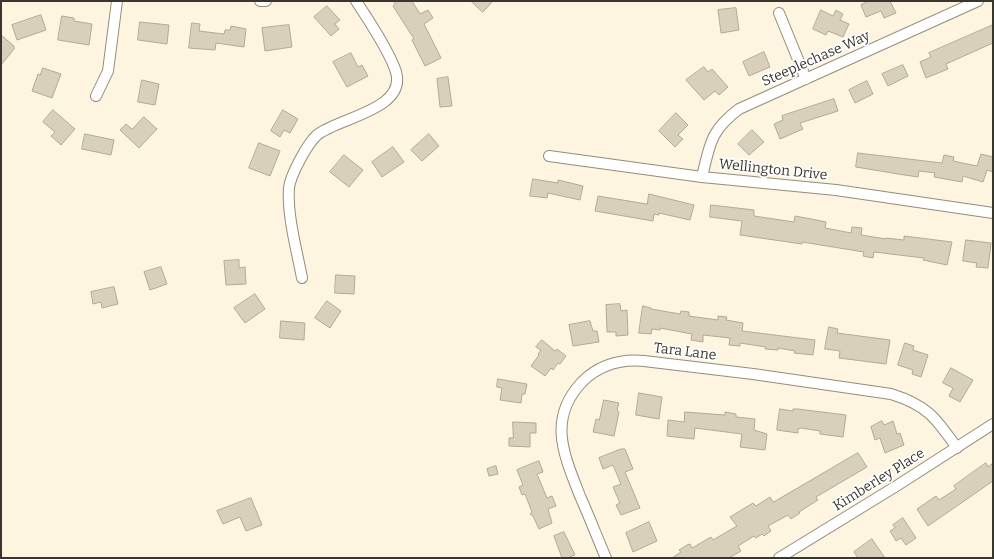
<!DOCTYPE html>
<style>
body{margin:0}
#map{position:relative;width:994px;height:559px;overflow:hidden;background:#fef5e0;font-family:Bitter,serif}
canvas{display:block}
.frame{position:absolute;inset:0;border:2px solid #39362e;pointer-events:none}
</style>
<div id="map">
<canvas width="994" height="559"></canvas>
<div class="frame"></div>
</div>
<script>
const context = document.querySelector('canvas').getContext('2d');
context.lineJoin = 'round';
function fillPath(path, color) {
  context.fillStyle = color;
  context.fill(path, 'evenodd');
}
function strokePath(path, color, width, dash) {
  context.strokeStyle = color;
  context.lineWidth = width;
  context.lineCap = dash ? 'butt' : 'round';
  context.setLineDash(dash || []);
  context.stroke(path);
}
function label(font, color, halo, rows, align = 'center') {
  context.font = font + ' Bitter,serif';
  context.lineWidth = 3.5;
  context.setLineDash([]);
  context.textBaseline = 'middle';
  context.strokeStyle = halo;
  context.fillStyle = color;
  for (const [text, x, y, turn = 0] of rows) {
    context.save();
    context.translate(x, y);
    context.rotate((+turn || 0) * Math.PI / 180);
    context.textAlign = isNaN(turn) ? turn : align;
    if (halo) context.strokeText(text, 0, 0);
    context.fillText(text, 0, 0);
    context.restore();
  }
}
const building = new Path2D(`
 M393,1h19l8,13 8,-4 5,8 -9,6 17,34 -16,8 -13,-26 2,-1 -21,-33 2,-2z
 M471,1h22l-10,11z
 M869,1h21l6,12 -12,5 -3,-7 -15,6 -5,-12z
 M327,6l13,14 -5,4 4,5 -8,7 -17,-19z
 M736,8l3,22 -18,3 -3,-23z
 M821,10l12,6 3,-6 7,4 -3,6 9,4 -6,13 -15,-6 -2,4 -13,-6z
 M41,15l5,15 -29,10 -5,-15z
 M62,16l12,2v3l18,3 -3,21 -31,-5z
 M140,22l29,3 -2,19 -29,-4z
 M192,23l8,1 -1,7 25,3 1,-4h5l1,-4 15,3 -2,18 -28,-4 -1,7 -26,-2z
 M289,25l3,22 -27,4 -3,-23z
 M993,25v18l-47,21 2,5 -22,9 -6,-16 11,-5 -2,-4z
 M1,35l13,11v3l-13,16z
 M764,52l6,15 -21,9 -6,-14z
 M351,53l7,14 4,-2 6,11 -21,11 -14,-25z
 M903,65l5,11 -20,10 -6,-12z
 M704,67l4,5 4,-3 16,18 -9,8 -4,-4 -11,9 -18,-20z
 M43,68l18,6 -9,24 -20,-7 6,-17 2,1z
 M448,77l4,29 -12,1 -3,-28z
 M142,80l17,4 -4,21 -17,-3z
 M867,81l6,13 -18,9 -6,-13z
 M834,99l4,12 -38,12 3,6 -23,10 -6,-15 9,-4 -1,-4z
 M53,110l22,19 -14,16 -10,-9 4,-4 -12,-10z
 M283,110l15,9 -8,14 -6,-3 -4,7 -9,-6z
 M676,113l12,12 -10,10 5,4 -8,8 -16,-16z
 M144,117l13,12 -18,19 -19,-18 6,-6 6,5z
 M752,130l12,12 -15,13 -11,-11z
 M85,134l29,6 -3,15 -29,-6z
 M429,134l10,12 -17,15 -11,-11z
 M259,143l21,8 -10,25 -21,-8z
 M393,147l11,15 -22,15 -10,-15z
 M858,153l84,10 2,-8 10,2 -1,4 24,5 4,-12 12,3v15l-6,-2 -4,12 -20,-6 -1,6 -28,-5 1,-4 -16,-2 -1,6 -20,-3 -42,-7z
 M344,155l19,15 -14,17 -19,-15z
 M533,179l25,4v-3l25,6 -3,14 -32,-7 -1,5 -17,-2z
 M649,194l45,11 -4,15 -31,-7v2l-5,-1 -1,7 -58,-10 3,-15 49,8z
 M711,205l43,5v6l40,6 1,-6 11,2 20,4 -1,6 26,5 1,-6 10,1 -1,7 25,4v-1l18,2v-4l48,6 -5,23 -24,-5 1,-2 -50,-6 -1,6 -10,-2 1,-4 -62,-10v2l-62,-9 2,-14 -32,-4z
 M966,240l25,3 -3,25 -12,-1 1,-4 -14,-2z
 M239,260v8l6,-1 1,17 -20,1 -2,-24z
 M161,267l6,17 -17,6 -6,-18z
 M336,275l19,1 -1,18 -19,-1z
 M114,287l4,17 -16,4 -1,-6 -8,2 -2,-12z
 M255,294l10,15 -20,14 -11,-15z
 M327,301l14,10 -11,17 -15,-10z
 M620,304l1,7 6,-1 1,25 -12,1v-4h-9l-1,-27z
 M643,306l8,2v1l29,5 1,-3 8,1v4l29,4v-4l9,1 -1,3 17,3 -1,8 73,9 -2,15 -19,-2 1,-2 -17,-3v2l-13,-1 1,-2 -26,-4v3l-11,-1 1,-7 -27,-3v7l-12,-2 1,-6 -32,-6v2l-8,-1 -1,5 -12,-1z
 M281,321l24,2 -1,17 -24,-2z
 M590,321l3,10h4l2,11 -26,4 -4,-21z
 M829,327l9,2 -1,4 53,7 -4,24 -47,-6 1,-7 -15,-2z
 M542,340l13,11 2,-2 9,7 -6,8 -2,-1 -5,7 -2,-2 -6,8 -14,-10 8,-11 -1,-1 3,-4 -5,-3z
 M905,343l9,3 -1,4 15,5 -7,22 -9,-3 1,-4 -15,-5z
 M951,368l22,12 -13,22 -11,-6 4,-8 -10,-5z
 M498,379l29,5 -2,10h-3l-1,9 -21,-3 2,-12 -5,-1z
 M639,393l23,4 -3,22 -23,-4z
 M604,400l15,3 -2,7 2,2 -5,24 -21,-4 3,-13 3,1z
 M780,409l13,2v-2h5l48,6 -3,22 -23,-3v-3l-19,-3 -3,1v4l-21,-3z
 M685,412l40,3v-3l11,2v3l19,2 -1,11 13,4 -2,16 -25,-3 2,-13 -47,-6 -1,11 -27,-3 1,-16 16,2z
 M882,421l2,4 9,-4 4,13 3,-1 4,12 -19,8 -5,-15 -5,2 -4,-13z
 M513,422l23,1v10h-6v14l-21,-1v-8h4z
 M621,449h4l8,20 -8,3 15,36 -19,7 -5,-10 4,-2 -7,-16 8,-3 -8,-19 -10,4 -4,-11z
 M858,453l9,14 -51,30 2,3 -19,12 1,1 -9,6 -3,-4 -20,11 3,5 -7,5 -2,-2 -6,4 -2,-2 -16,10 3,5 -12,7h-57l9,-6 -2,-2 8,-5 3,-1 2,4 19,-11 2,3 24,-14 -7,-9 23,-14 3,3 14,-9 3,5z
 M539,461l4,11 -6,2 10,24 5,-2 4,10 -8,3 4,14 -13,6 -6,-13 -3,-2 2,-2 -7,-18 -3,1 -3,-8 4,-2 -6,-15z
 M986,463l2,4 5,-4v18l-65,45 -11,-17 19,-13 3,4 17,-11 -2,-3z
 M496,466l2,8 -9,2 -2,-7z
 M251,498l11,27 -16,6 -6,-14 -17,7 -6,-13z
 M903,518l13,20 -10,7 -5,-7 -5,3 -6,-10 5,-3 -2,-3z
 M649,522l8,19 -24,11 -7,-19z
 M564,532l11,23 -8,3h-5l-8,-22z
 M872,539l13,19h-27l-4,-6z`);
fillPath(building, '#d9d0bc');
strokePath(building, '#b2a996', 1);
const minor = new Path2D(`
 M260,1h6
 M779,13l27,66
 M96,96l12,-25 9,-70
 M549,156l153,21 134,13 157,23
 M702,177c8,-34 9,-47 37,-68l239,-108
 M302,278c-5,-27 -15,-62 -13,-90 1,-12 18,-44 28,-53 20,-17 90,-25 79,-63 -6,-20 -28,-53 -40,-71
 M606,558c-9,-21 -17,-42 -26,-62 -16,-41 -33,-77 2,-114 17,-17 39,-23 62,-21l109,13 138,20c36,11 45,24 66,54
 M779,558l119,-73 95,-61`);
strokePath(minor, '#948c79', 12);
strokePath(minor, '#fff', 10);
label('14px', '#39362e', '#fff', [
 ["Steeplechase Way",816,59,-24],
 ["Wellington Drive",773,170,6],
 ["Tara Lane",685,352,7],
 ["Kimberley Place",879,480,-32]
]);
</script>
